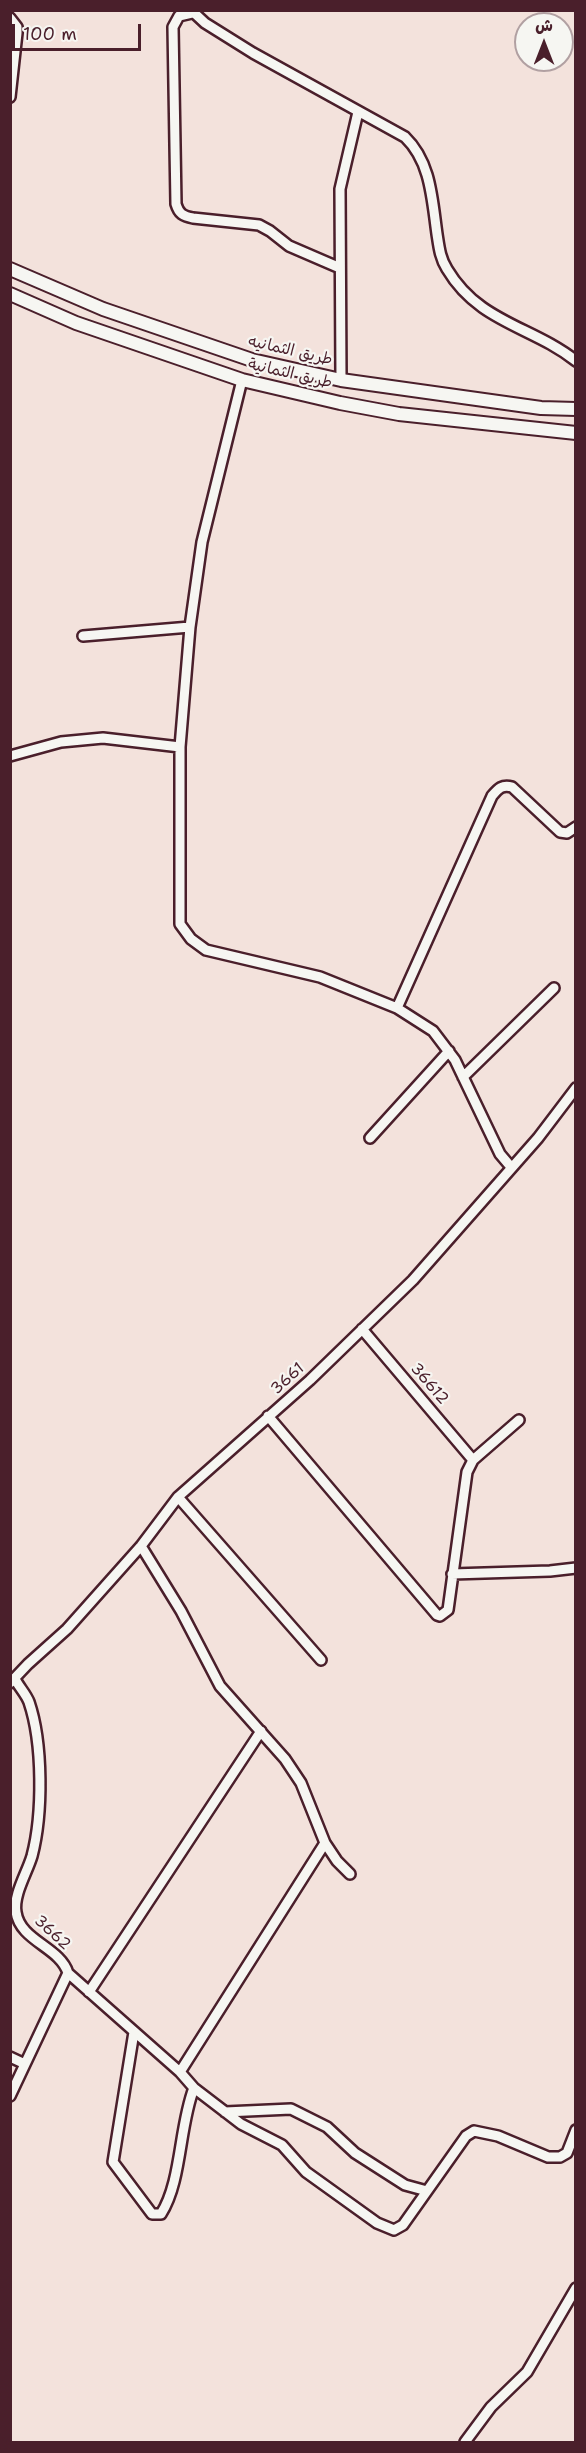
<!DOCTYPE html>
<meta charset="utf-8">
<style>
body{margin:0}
#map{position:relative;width:586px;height:2453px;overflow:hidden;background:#f3e2dc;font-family:"Shantell Sans","Playpen Sans Arabic",sans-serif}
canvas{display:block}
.frame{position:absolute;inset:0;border:12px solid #4a1f2b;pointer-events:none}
.north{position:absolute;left:514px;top:12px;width:60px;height:60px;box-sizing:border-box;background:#f6f6f2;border:2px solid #b1a0a2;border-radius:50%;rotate:0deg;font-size:16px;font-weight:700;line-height:24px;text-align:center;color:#4a1f2b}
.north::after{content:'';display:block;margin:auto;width:21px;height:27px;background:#4a1f2b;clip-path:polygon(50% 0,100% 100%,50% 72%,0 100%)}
.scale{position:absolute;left:12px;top:24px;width:129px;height:27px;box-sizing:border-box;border:3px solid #4a1f2b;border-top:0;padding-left:8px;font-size:18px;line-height:21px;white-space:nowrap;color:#4a1f2b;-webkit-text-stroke:4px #f6f6f2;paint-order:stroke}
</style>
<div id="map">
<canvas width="586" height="2453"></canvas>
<div class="frame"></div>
<div class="north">ش</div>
<div class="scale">100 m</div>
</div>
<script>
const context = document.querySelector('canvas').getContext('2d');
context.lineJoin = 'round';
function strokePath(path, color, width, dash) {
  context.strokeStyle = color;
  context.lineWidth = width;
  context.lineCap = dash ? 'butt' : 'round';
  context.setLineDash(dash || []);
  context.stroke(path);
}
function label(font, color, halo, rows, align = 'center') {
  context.font = font + ' "Shantell Sans","Playpen Sans Arabic",sans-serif';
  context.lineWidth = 4.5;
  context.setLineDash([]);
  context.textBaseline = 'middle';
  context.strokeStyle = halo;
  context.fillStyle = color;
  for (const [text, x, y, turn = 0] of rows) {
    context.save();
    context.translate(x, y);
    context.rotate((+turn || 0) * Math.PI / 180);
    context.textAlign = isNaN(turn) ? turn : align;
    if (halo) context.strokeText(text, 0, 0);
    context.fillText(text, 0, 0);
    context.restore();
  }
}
const minor = new Path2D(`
 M191,10l14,13 48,30 152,84c26,25 27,62 32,97 2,13 3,24 10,35 32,54 85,57 129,92
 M192,13l-13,3 -6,11 3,177c3,10 7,12 17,14l66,7 11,6 19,15 51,22
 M10,18l7,9v6l-7,64
 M242,380l-40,162 -12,85 -10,120v177l11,15 15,11 114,27 77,31 36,23 22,29 45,94 11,13
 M341,380l-1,-191 18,-77
 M83,636l107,-9
 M10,756l51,-14 42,-4 77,9
 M397,1008l95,-212c6,-7 10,-12 20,-9l48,45 7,1 9,-6
 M463,1077l91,-89
 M370,1138l79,-87
 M362,1329l111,131
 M268,1416l169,199 3,1 8,-6 19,-138 6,-12 46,-40
 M178,1497l143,163
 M141,1546l40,65 39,75 65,73 16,24 24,60 12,18 13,13
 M452,1574l98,-3 26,-3
 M10,1683l18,-19 39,-35 74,-83 37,-49 132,-117 103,-100 125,-142 38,-50
 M68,1973l112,99 14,16 47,36 41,21 24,27 71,51 17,7 9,-5 63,-89 8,-5 24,5 50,21h12l7,-4 9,-23
 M89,1992l172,-261
 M134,2032l-21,130 39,52h9c21,-33 18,-88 33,-126
 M10,2057l15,7
 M180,2072l145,-229
 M10,2096l58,-123c-8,-26 -48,-32 -52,-61 -3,-17 11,-39 16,-56 11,-42 11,-113 -3,-154 -3,-8 -10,-15 -14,-23
 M225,2112l66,-3 36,18 28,26 50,32 22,6
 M465,2442l26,-35 36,-35 49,-84`);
const tertiary = new Path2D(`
 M10,269l93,40 149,51 89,20 200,28 35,1
 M10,294l66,29 166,57 98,23 59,11 177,19`);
strokePath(minor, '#4a1f2b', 14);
strokePath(tertiary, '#4a1f2b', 16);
strokePath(minor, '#f6f6f2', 9);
strokePath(tertiary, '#f6f6f2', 12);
label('16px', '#4a1f2b', '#f6f6f2', [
 ["طريق الثمانيه",290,351,13],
 ["طريق الثمانية",290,374,13],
 ["3661",288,1379,-42],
 ["36612",429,1384,49],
 ["3662",52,1933,43]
]);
</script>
